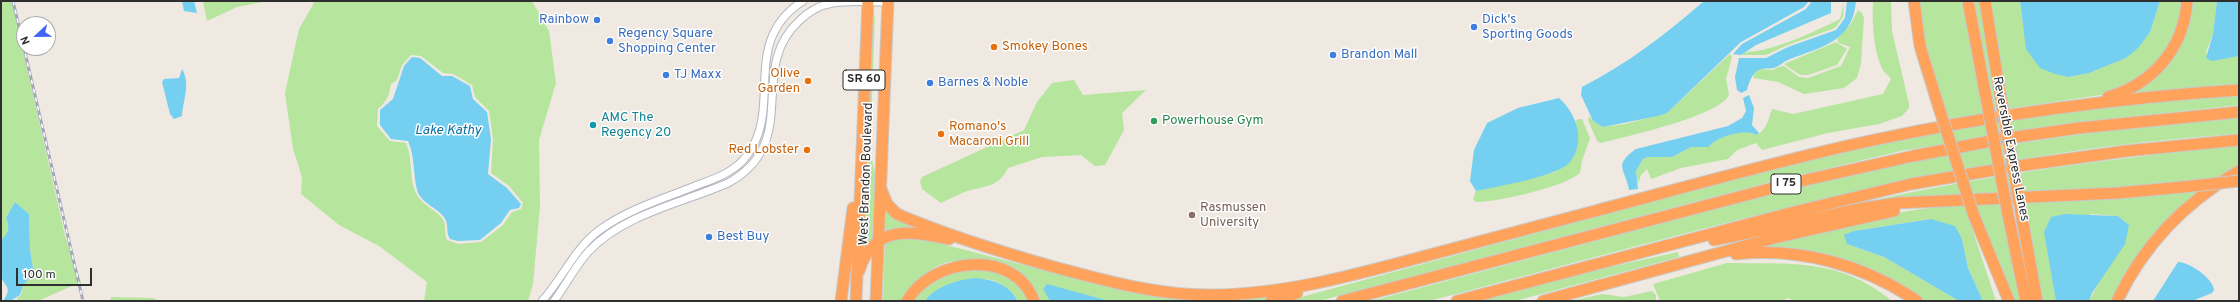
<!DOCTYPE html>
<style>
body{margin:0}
#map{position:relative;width:2240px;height:302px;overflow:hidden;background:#efe9e1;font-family:Overpass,sans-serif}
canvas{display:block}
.frame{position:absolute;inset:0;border:2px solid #2e2e2e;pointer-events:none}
.north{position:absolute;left:16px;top:16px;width:40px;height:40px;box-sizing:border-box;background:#fff;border:1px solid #ababab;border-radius:50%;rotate:248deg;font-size:11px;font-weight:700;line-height:16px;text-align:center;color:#2e2e2e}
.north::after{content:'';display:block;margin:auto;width:14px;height:18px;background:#4264fb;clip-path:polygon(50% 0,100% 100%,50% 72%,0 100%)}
.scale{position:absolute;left:16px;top:268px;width:76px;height:18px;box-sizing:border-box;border:2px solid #2e2e2e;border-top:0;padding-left:5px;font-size:12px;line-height:14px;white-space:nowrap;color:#2e2e2e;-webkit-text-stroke:3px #fff;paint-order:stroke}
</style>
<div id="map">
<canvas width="2240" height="302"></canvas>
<div class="frame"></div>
<div class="north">N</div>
<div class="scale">100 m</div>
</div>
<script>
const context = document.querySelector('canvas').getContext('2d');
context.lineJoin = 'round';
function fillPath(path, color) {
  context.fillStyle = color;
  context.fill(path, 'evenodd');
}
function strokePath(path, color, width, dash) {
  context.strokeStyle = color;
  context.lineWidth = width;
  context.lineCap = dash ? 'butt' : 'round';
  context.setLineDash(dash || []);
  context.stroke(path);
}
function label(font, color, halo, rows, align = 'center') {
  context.font = font + ' Overpass,sans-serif';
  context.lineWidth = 3;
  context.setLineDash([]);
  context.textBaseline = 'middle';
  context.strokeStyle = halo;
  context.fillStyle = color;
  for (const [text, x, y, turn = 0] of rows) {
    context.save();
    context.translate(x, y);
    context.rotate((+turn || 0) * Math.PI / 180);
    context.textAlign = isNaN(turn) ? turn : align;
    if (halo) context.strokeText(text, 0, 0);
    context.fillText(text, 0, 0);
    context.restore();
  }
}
fillPath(new Path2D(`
 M1,1h11l53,235 16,46 -43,19h-19l-2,-3 4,-3 2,-10 11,-11 -4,-24 -1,-36 -14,-12 -9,16c4,9 3,16 -5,22z
 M203,1h65l-31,6 -30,14z
 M312,1h220l17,30 7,52 -17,57 1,66 -7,78 -5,17h-104l3,-19 -48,-36 -40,-21 -38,-31 1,-17 -9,-28 -8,-56 14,-64 15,-26zM411,55l10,1 22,17 10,1 19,11 3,12 14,14 4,28 -2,34 18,13 14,17 -2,6 -9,3 -9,13 -22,17 -23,2 -11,-4c-4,-7 1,-16 -6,-23 -8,-9 -21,-13 -26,-26 -6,-15 -2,-32 -9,-48l-16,-2 -13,-15 1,-17c9,-9 11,-12 13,-25l6,-4 5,-15z
 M1873,1h18l1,30 17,73v4l-7,8 -23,8 -51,9 -66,17 -6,-7 -19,7 -9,9 -47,9 -30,11 -4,-10 -6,6 -3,9 -2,-13 7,-12 5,-2h24l19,-10h18c6,-11 36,-19 47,-12 11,-5 12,-15 16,-26l21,5 90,-20 8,-15c-2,-3 -6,-6 -8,-9 -10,-19 -11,-49 -10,-69z
 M1919,1h63l18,110 -53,8 -19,-58z
 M1990,1h30l3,25 46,51 20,-4 37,-15 24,-26 10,-31h25l-5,26 -26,43 -47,24 -100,15z
 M2190,1h27l-4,33 -7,18 6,8 27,-4v29l-115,11 36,-25z
 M1844,3l-1,14 -8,11 -47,17 -22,10h-25c7,-5 13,-3 21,-5 26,-6 54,-19 78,-31z
 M1858,10l4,3 2,5 -3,45 -4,15 -13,10 -40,6 -26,-12 -24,-4v-4l6,-5 13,1 5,-3 6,-1 15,11 9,1 33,-12 9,-19 -11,-4 -2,-4 13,-14z
 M875,15l-5,137 5,20 -3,69 -8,8 8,-226z
 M1836,42l11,7 -10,16 -29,10h-8l-16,-11z
 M1730,54l2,3 -6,22 3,15c-5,21 -105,43 -128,49l-4,-2 -9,-21 1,-4 4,5 10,6 22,-3 42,-11z
 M1074,80l9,15 63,-5 -24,23 2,17 -19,35 -10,1 -14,-11 -39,2 -34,11c-9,19 -23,18 -41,23 -8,3 -17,8 -26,12l-19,-14 -2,-8 2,-4 102,-47 13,-28 15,-19z
 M2239,93v12l-177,19 -161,27 -131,31 -451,119h-32l470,-128 129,-30 71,-15 136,-21z
 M2239,117v17c-280,17 -540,97 -810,167h-58c95,-25 190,-51 285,-76 79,-20 158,-44 238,-60 114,-22 229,-38 345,-48z
 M1579,119h3l8,19 -8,23 -2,12c-16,14 -82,29 -104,29l-3,-3 3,-8 79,-19 21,-49 -1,-2z
 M2239,146v21l-41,25 -85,109h-24l40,-76 -11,-9 -27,-2 -38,62 3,25h-16l-17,-99 94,-3 72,-7 -367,20c137,-33 276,-53 417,-66z
 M2000,203l21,98h-13l-33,-97z
 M1964,204l32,97h-13l-15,-33 -6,-29 -31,-20 -77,12 -7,13 37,13 75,44h-38l-60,-33 -111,-17c70,-22 141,-41 214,-47z
 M886,212l10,8 15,5 -1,3 -25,4z
 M911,236l217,56 40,5 108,-3v3l-15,4h-152l-17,-4 -44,-1 2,5h-13l-12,-19c-16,-6 -49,-19 -65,-21 -24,-2 -48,22 -59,40h-18l2,-59z
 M1678,252l1,5 -164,44h-35l121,-32z
 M1727,263c64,1 113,-5 165,38h-97l-7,-3 -6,3h-122l-7,-17z
 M978,266l36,13 16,22h-12c-24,-38 -58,-17 -89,-5l-4,5h-14l25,-23z
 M1652,291l4,4v6h-85l31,-7 22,3z
 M111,297l42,1 6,3h-49z`), '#b6e59e');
fillPath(new Path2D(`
 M182,1h12l3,12 -13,-2z
 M1704,1h105l-5,6 -63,35 -74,71 -9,3 -55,11 -10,-6 -12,-26 1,-8c45,-23 84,-53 122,-86z
 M1812,1h19v12l-75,32 -15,10 -8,-1 9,-10 64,-35z
 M1847,1h9c-3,40 -34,46 -66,58 -6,2 -10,7 -16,9 -4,1 -8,0 -12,1 -9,1 -13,14 -15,21l-6,3 -4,-3 -2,-13 4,-19h27l22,-11 48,-17 9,-12z
 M2020,1h140l-10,31 -11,15 -13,11 -37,15 -20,4 -14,-3 -15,-6 -14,-19z
 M2217,1h22v55l-27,5 -6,-3 7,-24z
 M412,57l8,1 22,18h10l18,10 3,13 14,13 4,27 -3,35 19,14 14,16 -2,4 -9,2 -9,13 -21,17 -22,1 -8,-2c-5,-7 0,-16 -7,-23 -7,-9 -22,-13 -26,-26 -4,-17 -2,-33 -9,-49l-17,-2 -11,-14v-15l13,-11 11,-33z
 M182,69c9,15 1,31 0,47l-8,3 -4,-5 -8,-32 2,-3 15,-1z
 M1749,95l5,13 -2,17 7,8 -3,2c-10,-7 -41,2 -47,12h-18l-19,10h-24l-5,2 -7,12 2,18 -9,1c-3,-21 -17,-24 7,-41l92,-23 14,-8 4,-7 -3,-13z
 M1559,98c10,9 17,21 19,34 1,11 -1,22 -9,31 -11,13 -74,24 -93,28l-6,-10 4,-31 13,-27 31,-15z
 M15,202l14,12 1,36 4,24 -11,11 -3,10 -10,6h-7c11,-15 0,-14 -2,-26 -1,-11 0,-24 0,-35 8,-7 9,-13 5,-22z
 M2065,214l53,2 11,9 -4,19 -33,49 -3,8h-33l-12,-69 7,-15z
 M1931,219l24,7 7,13 6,29 15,33h-24l-75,-44 -37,-13 -3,-9 10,-4z
 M2178,262c11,0 35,16 36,28l-2,3 -20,8h-39z
 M975,278c19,2 32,5 43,23h-93c11,-15 32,-21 50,-23z
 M1047,284l62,17h-59l-7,-12z`), '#75cff0');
const minor = new Path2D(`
 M542,301c21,-23 33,-54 59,-72 28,-20 62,-30 94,-43 19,-7 41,-14 53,-32 35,-48 -8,-113 55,-153
 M554,301c12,-16 21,-35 35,-50 35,-37 93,-48 139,-68 75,-41 18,-113 71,-162 9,-9 21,-16 34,-18 18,-3 37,-1 55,-1`);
const highway = new Path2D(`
 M1914,1l6,45 19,62
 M1968,1l17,91
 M1985,1l15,92
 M2108,97c45,-13 76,-49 79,-96
 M881,189l6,15 10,10c51,22 104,38 157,53 52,14 103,28 156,28 70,0 137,-18 204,-36 60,-16 120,-32 181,-48 91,-24 182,-50 274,-70 122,-26 246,-43 370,-51
 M2008,215l18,86
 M1974,216l35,85
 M2022,218l15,83
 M1714,240l150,-32 34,-5 220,-10 65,-6
 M1736,254c64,-7 128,11 181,47
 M859,271c14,-47 52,-40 90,-32
 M841,301l12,-93
 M856,301l12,-300
 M876,301l12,-300
 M907,301c25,-44 108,-53 127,0
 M1271,301l26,-8
 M1342,301l450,-118 121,-27 89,-17 77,-11 160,-16
 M1457,301l337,-89 117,-28 107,-18 108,-15 113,-11
 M1543,301l231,-63 120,-27
 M2117,301c27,-57 68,-99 122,-130`);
strokePath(minor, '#b4b7c1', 9);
strokePath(highway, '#c9c9c9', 13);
strokePath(minor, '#fff', 7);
strokePath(highway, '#ffa35c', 11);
const rail = new Path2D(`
 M13,1l70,300`);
strokePath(rail, '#a3a6b8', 3);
strokePath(rail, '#fff', 1.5, [4.5]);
const highwayBridge = new Path2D(`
 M1985,92l23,123
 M2000,93l22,125
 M1939,108l35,108
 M2183,187l56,-6`);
strokePath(highwayBridge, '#c9c9c9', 13, []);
strokePath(highwayBridge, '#ffa35c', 11);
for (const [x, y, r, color] of [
 [597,20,4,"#3f7fe0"],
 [1474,27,4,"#3f7fe0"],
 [610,41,4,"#3f7fe0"],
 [994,47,4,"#e8710a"],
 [1333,55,4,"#3f7fe0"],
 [666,75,4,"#3f7fe0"],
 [808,81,4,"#e8710a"],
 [930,83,4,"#3f7fe0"],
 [1154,121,4,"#2e9e5b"],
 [593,125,4,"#0f9aa8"],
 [941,134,4,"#e8710a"],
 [807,150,4,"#e8710a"],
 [1192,215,4,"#8d6e63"],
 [709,237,4,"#3f7fe0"]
]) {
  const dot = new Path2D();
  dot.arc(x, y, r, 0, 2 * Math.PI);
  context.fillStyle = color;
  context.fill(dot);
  strokePath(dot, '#fff', 1.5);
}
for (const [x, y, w] of [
 [864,80,42],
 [1786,184,30]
]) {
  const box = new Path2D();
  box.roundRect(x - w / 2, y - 10, w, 20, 3);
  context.fillStyle = '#fff';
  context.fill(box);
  strokePath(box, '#2e2e2e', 1);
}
label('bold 12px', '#2e2e2e', null, [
 ["SR 60",864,80],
 ["I 75",1786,184]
]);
label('13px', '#366cbe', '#fff', [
 ["Rainbow",589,20,"right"],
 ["Dick's",1482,20],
 ["Sporting Goods",1482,35],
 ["Regency Square",618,34],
 ["Shopping Center",618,49],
 ["Brandon Mall",1341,55],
 ["TJ Maxx",674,75],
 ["Barnes & Noble",938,83],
 ["Best Buy",717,237]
], 'left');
label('13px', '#c56008', '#fff', [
 ["Smokey Bones",1002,47],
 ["Olive",800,74,"right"],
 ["Garden",800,89,"right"],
 ["Romano's",949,127],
 ["Macaroni Grill",949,142],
 ["Red Lobster",799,150,"right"]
], 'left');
label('13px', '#0d838f', '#fff', [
 ["AMC The",601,118],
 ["Regency 20",601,133]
], 'left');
label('13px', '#27864d', '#fff', [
 ["Powerhouse Gym",1162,121]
], 'left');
label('13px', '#2e2e2e', '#fff', [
 ["Reversible Express Lanes",2010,149,79],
 ["West Brandon Boulevard",867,174,-88]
]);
label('13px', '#785e54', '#fff', [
 ["Rasmussen",1200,208],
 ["University",1200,223]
], 'left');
label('italic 14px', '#0d6fa3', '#fff', [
 ["Lake Kathy",448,131]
]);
</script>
